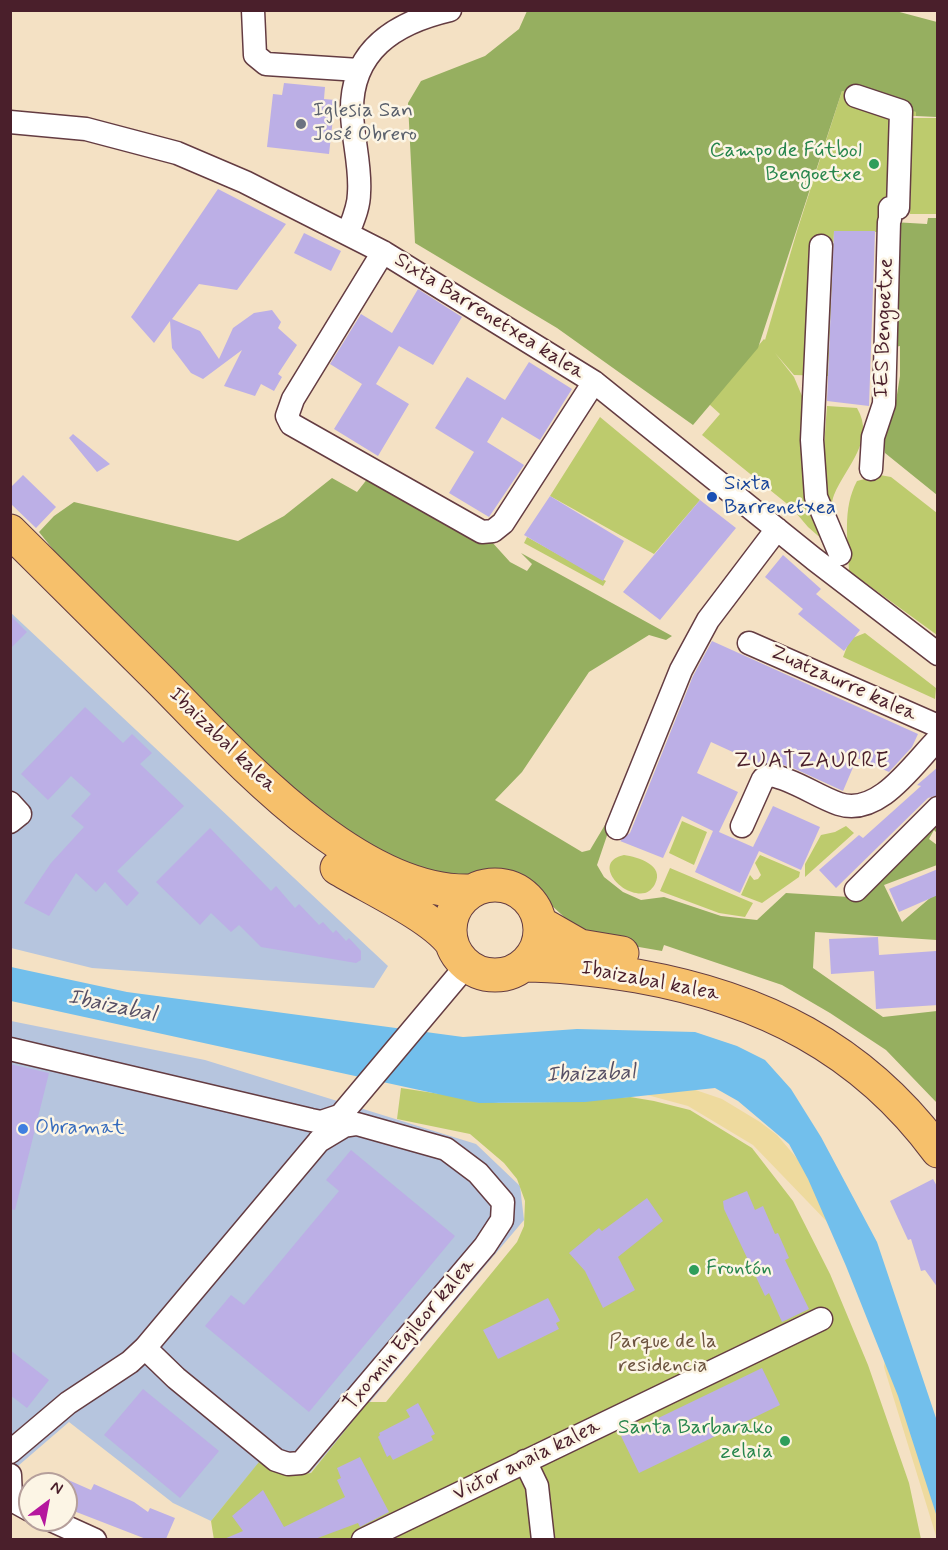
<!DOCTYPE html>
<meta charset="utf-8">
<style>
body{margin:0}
#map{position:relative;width:948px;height:1550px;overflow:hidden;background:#f4e1c4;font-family:Mynerve,sans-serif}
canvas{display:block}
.frame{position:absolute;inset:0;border:12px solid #4a1f2b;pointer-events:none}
.north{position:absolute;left:18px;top:1472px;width:60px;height:60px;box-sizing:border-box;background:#fcf5e5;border:2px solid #b59f9b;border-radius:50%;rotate:32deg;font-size:16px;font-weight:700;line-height:24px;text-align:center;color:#4a1f2b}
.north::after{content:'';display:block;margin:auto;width:21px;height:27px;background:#b5179e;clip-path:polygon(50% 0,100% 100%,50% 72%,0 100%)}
</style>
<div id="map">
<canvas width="948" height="1550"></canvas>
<div class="frame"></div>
<div class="north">N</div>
</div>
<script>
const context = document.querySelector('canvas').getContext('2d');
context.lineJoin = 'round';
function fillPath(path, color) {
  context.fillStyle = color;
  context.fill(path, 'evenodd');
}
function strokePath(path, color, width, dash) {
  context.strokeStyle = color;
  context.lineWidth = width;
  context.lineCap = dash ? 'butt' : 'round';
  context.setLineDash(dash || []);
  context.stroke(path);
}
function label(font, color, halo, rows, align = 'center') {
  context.font = font + ' Mynerve,sans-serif';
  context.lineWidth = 5;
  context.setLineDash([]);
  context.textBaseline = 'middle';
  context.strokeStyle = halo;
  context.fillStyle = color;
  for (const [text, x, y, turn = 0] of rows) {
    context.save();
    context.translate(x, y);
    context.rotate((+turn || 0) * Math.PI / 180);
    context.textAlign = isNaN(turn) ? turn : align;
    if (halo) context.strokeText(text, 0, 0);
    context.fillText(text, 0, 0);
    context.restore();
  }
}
fillPath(new Path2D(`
 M10,612l378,354 -14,22 -282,-20 -81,-20z
 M11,1021l194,39 271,84 44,42 4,34 -214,253 -19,3 -14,-3 -18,-10 -48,58 -38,-18 -104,-81 -58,50z`), '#b6c5de');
fillPath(new Path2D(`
 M842,91l75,21 -1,4h-5l-6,98 -27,-1 6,12 -3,78 -6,-4 2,-67 -43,-1 -6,145 -34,-1 -19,-22 19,24 8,19 22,145 -16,-14 -17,-20 -89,-72 18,-21 -11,-10 55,-65 1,1 32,-109z
 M912,118h25v96h-27z
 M827,406l30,2c19,32 -11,58 -23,87 -3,7 -2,15 -6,23l-5,-58z
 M600,417l100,83 -46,54 -104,-58z
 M880,475l11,2 46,36v122l-88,-64c-1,-31 -7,-62 8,-90z
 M527,537l79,44 -3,5 -79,-43z
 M865,633l71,55 -1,11 -92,-42 7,-18z
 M682,821l25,11 -13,33 -25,-12z
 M846,826l8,7 -49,44v-13l16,-29 14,-3z
 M624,855c14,2 41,10 31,29 -2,4 -6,8 -10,9 -23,5 -54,-31 -21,-38z
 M760,855l40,17 -1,5 -37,26 -21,-8 9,-20 4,5 4,-1 3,-4 -6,-12z
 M670,868l83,35 -8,14 -26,-4 -59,-22z
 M401,1088l98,15 57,-1 74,-5 24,4 36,9 62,38 41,53 37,73 38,91 41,118 12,56 -707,1 -3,-19 48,-59c19,12 30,14 52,11l57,-71h18l131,-160 7,-16 1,-25 -8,-22 -13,-16 -34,-29 -73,-15z`), '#bdcb6d');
fillPath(new Path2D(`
 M892,10l45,12v95l-21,-1v-4l-74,-21 -84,257 -65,77 -136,-97 -142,-85 -7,-140 13,-22 64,-25 34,-27 8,-18z
 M928,218h9v277l-52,-42 -3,-21 7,-17 5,-2 6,-37v-30l-11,2 4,-126 34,2z
 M332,478l25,14 11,-14 123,63 19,21 17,9 5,-7 -11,-11 151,83 -6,4 -17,-5 -60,37 -67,100 -27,28 87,52 8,-2 28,-47 -21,62 7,12 19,15 18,8 23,-3 57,19 36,4 29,-27 79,5 30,-41 42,-44v20l-3,-3 -5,9 8,6v20l-53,20 18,37 35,-30v48l-122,-8 -2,36 70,49 54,-6v92l-51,-53 -56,-37 -48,-28 -118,-40 -2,6 -75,-13 -50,-46 -20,-14 -24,-5 -30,4 -36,-1 -99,-56 -38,-31 -230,-231 -21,-26 15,-16 20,-14 164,39 46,-25z`), '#96af60');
fillPath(new Path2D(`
 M603,1083l75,1 44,15 38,23 17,13 52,61 6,34 -82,-85 -65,-39z
 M885,1359l52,139v41l-53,-172z`), '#eeda9e');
fillPath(new Path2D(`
 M11,967l116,25 336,45 114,-8 118,3 42,14 28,14 26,29 30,48 56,105 60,179v96l-39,-121 -52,-130 -38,-87 -19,-35 -51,-43 -23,-13 -130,14 -106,1 -468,-102z`), '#72bfec');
fillPath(new Path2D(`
 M284,83l41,4 -1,12 11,1 -6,54 -62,-7 6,-53 9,1z
 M218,189l68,35 -49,66 -38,-6 -27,35 28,12 19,28 14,-31 21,-15 18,-3 9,12 -3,6 19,17 -19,29 4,3 -8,14 -13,-7 -6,12 -31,-10 18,-36 -39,29 -12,-6 -19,-25 -2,-27 -16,22 -23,-26z
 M834,231h41l-6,175 -42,-5z
 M304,233l37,18 -10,20 -37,-18z
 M418,289l44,28 -29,48 -34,-19 -23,38 33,20 -31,52 -44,-27 28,-45 -32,-20 31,-50 31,19z
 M529,362l43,27 -32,51 -38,-23 -15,25 37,23 -35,52 -40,-24 25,-41 -39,-24 32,-51 38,23z
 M73,434l37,30 -13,8 -28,-34z
 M23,475l33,32 -20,21 -26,-25v-15z
 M550,496l74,45 -21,40 -79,-46z
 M700,500l36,28 -76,92 -37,-28z
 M783,555l38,34 -5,5 44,36 -16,21 -46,-37 5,-5 -38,-32z
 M10,615l17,17 -17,17z
 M712,641l206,93 -6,13 -23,25 -32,-14 -14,33 -50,-23 -19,-6 -13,3 -50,-23 -14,31 41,19 -19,40 34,15 20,-41 47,21 -19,43 -42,-19 -19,42 -45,-21 18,-41 -31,-15 -19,42 -43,-17 10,-8 63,-157z
 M85,707l38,36 9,-9 20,19 -12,11 44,42 -67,65 22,22 -12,13 -22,-24 -9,10 -20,-19 -27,43 -25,-13 27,-40 33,-36 -13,-11 20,-22 -20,-18 -23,24 -27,-26z
 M938,767v28l-10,3 -92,90 -17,-18 40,-35 4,3 58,-52 -4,-1z
 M210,828l61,63 5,-5 19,22 4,-4 20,21 4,-3 10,11 3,-3 10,11 3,-3 12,13v9l-5,3 -95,-16 -22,-22 -8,7 -20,-19 -11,12 -44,-43z
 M938,869v26l-39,17 -10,-23z
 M878,937l1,18 57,-4 2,54 -62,4 -2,-38 -43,3 -2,-35z
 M10,1064l39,9 -34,137 -5,-1z
 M351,1150l104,86 -146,176 -104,-86 26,-31 13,10 95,-114 -13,-11z
 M933,1179l5,9v100l-13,-18 -4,1 -10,-32 -3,1 -18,-39z
 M747,1191l8,19 8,-4 12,28 3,-1 11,25 -4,2 24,49 -27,13 -13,-29 -4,3 -41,-87 -1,-8z
 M647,1198l16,23 -45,36 17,33 -32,18 -18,-37 -16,-18 30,-25 3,3z
 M548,1298l12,23 -4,2 3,6 -61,30 -15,-29z
 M10,1350l39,30 -22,28 -17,-13z
 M762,1368l18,37 -141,68 -18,-37z
 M143,1389l76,62 -39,47 -76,-63z
 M418,1403l17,31 -4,2 2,4 -40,20 -3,-5 -3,2 -9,-20 2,-2 -1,-2 31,-16 -4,-7z
 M360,1457l29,55 -29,15 -2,-4 -43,16h-91l19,-8 -11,-15 31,-26 21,37 61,-30 -8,-17 4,-2 -4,-10z
 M66,1479l25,11 3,-6 40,18 14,10 2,-4 25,10 -9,21h-20l-80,-31z`), '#bcafe6');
const minor = new Path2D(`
 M253,10l2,45 11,9 93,6
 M856,96l45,15 -3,97h-8v11
 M10,122l76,7 91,24 68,29 138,70 211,130 220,177 124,95
 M348,233c5,-13 11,-26 11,-40 2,-26 -6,-53 -7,-79 -2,-63 42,-91 98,-104
 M821,246l-9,194 4,57 24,57
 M383,252l-90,147 -6,17 4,8 191,108 11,-1 10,-8 91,-141
 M871,469l2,-32 11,-33 5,-182
 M749,643l189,83
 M10,803l10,11 -10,8
 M742,826l21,-47 8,-4c24,5 45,21 68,29 40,13 74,-40 99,-65
 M617,828l64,-158 27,-50 69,-91
 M856,890l82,-82
 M10,1049l301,71 10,2 21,-7
 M145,1348l31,30 100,82 12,4 13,-1 184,-217 17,-26 1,-18 -25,-29 -32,-24 -89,-25 -13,2 -25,15
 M10,1452l58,-49 62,-41 15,-14 322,-383
 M525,1461l12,25 6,54
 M10,1475l1,24
 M10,1499l20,11
 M51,1520l44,20
 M363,1540l458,-221`);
const highway = new Path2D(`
 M10,531c51,50 101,101 152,151 74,75 196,213 309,209
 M337,868c31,19 93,47 114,74
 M450 930a45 45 0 1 1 90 0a45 45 0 1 1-90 0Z
 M540,923l40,23 42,7
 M524,965c38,0 76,5 113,11 124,22 225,72 301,175`);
strokePath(minor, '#643c42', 25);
strokePath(highway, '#643c42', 35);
strokePath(minor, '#fff', 22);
strokePath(highway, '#f6c06b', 33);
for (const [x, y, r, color] of [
 [301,124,6,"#6b7280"],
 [874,164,6,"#2e9e5b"],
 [712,497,6,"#1a4fb4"],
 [23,1129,6,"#3f7fe0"],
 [694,1270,6,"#2e9e5b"],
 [785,1441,6,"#2e9e5b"]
]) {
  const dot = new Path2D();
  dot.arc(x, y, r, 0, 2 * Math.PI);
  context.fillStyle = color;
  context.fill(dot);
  strokePath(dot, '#fcf5e5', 2);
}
label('21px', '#5b616d', '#fcf5e5', [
 ["Iglesia San",313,112],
 ["José Obrero",313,136]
], 'left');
label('21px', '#27864d', '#fcf5e5', [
 ["Campo de Fútbol",862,152],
 ["Bengoetxe",862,176],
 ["Frontón",706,1270,"left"],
 ["Santa Barbarako",773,1429],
 ["zelaia",773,1453]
], 'right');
label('21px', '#4a1f2b', '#fcf5e5', [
 ["Sixta Barrenetxea kalea",489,317,32],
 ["IES Bengoetxe",885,328,-88],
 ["Zuatzaurre kalea",843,684,24],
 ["Ibaizabal kalea",222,741,44],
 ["Ibaizabal kalea",650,982,11],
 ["Txomin Egileor kalea",410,1335,-50],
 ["Victor anaia kalea",527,1461,-26]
]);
label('21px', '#164399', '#fcf5e5', [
 ["Sixta",724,485],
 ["Barrenetxea",724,509]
], 'left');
label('21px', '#366cbe', '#fcf5e5', [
 ["Obramat",35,1129]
], 'left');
label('21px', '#6c533f', '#fcf5e5', [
 ["Parque de la",663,1343],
 ["residencia",663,1367]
]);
context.letterSpacing = '1.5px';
label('22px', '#4a1f2b', '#fcf5e5', [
 ["ZUATZAURRE",812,762]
]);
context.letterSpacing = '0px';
label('italic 22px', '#564f65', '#fcf5e5', [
 ["Ibaizabal",112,1007,12],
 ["Ibaizabal",591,1075,-2]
]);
</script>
